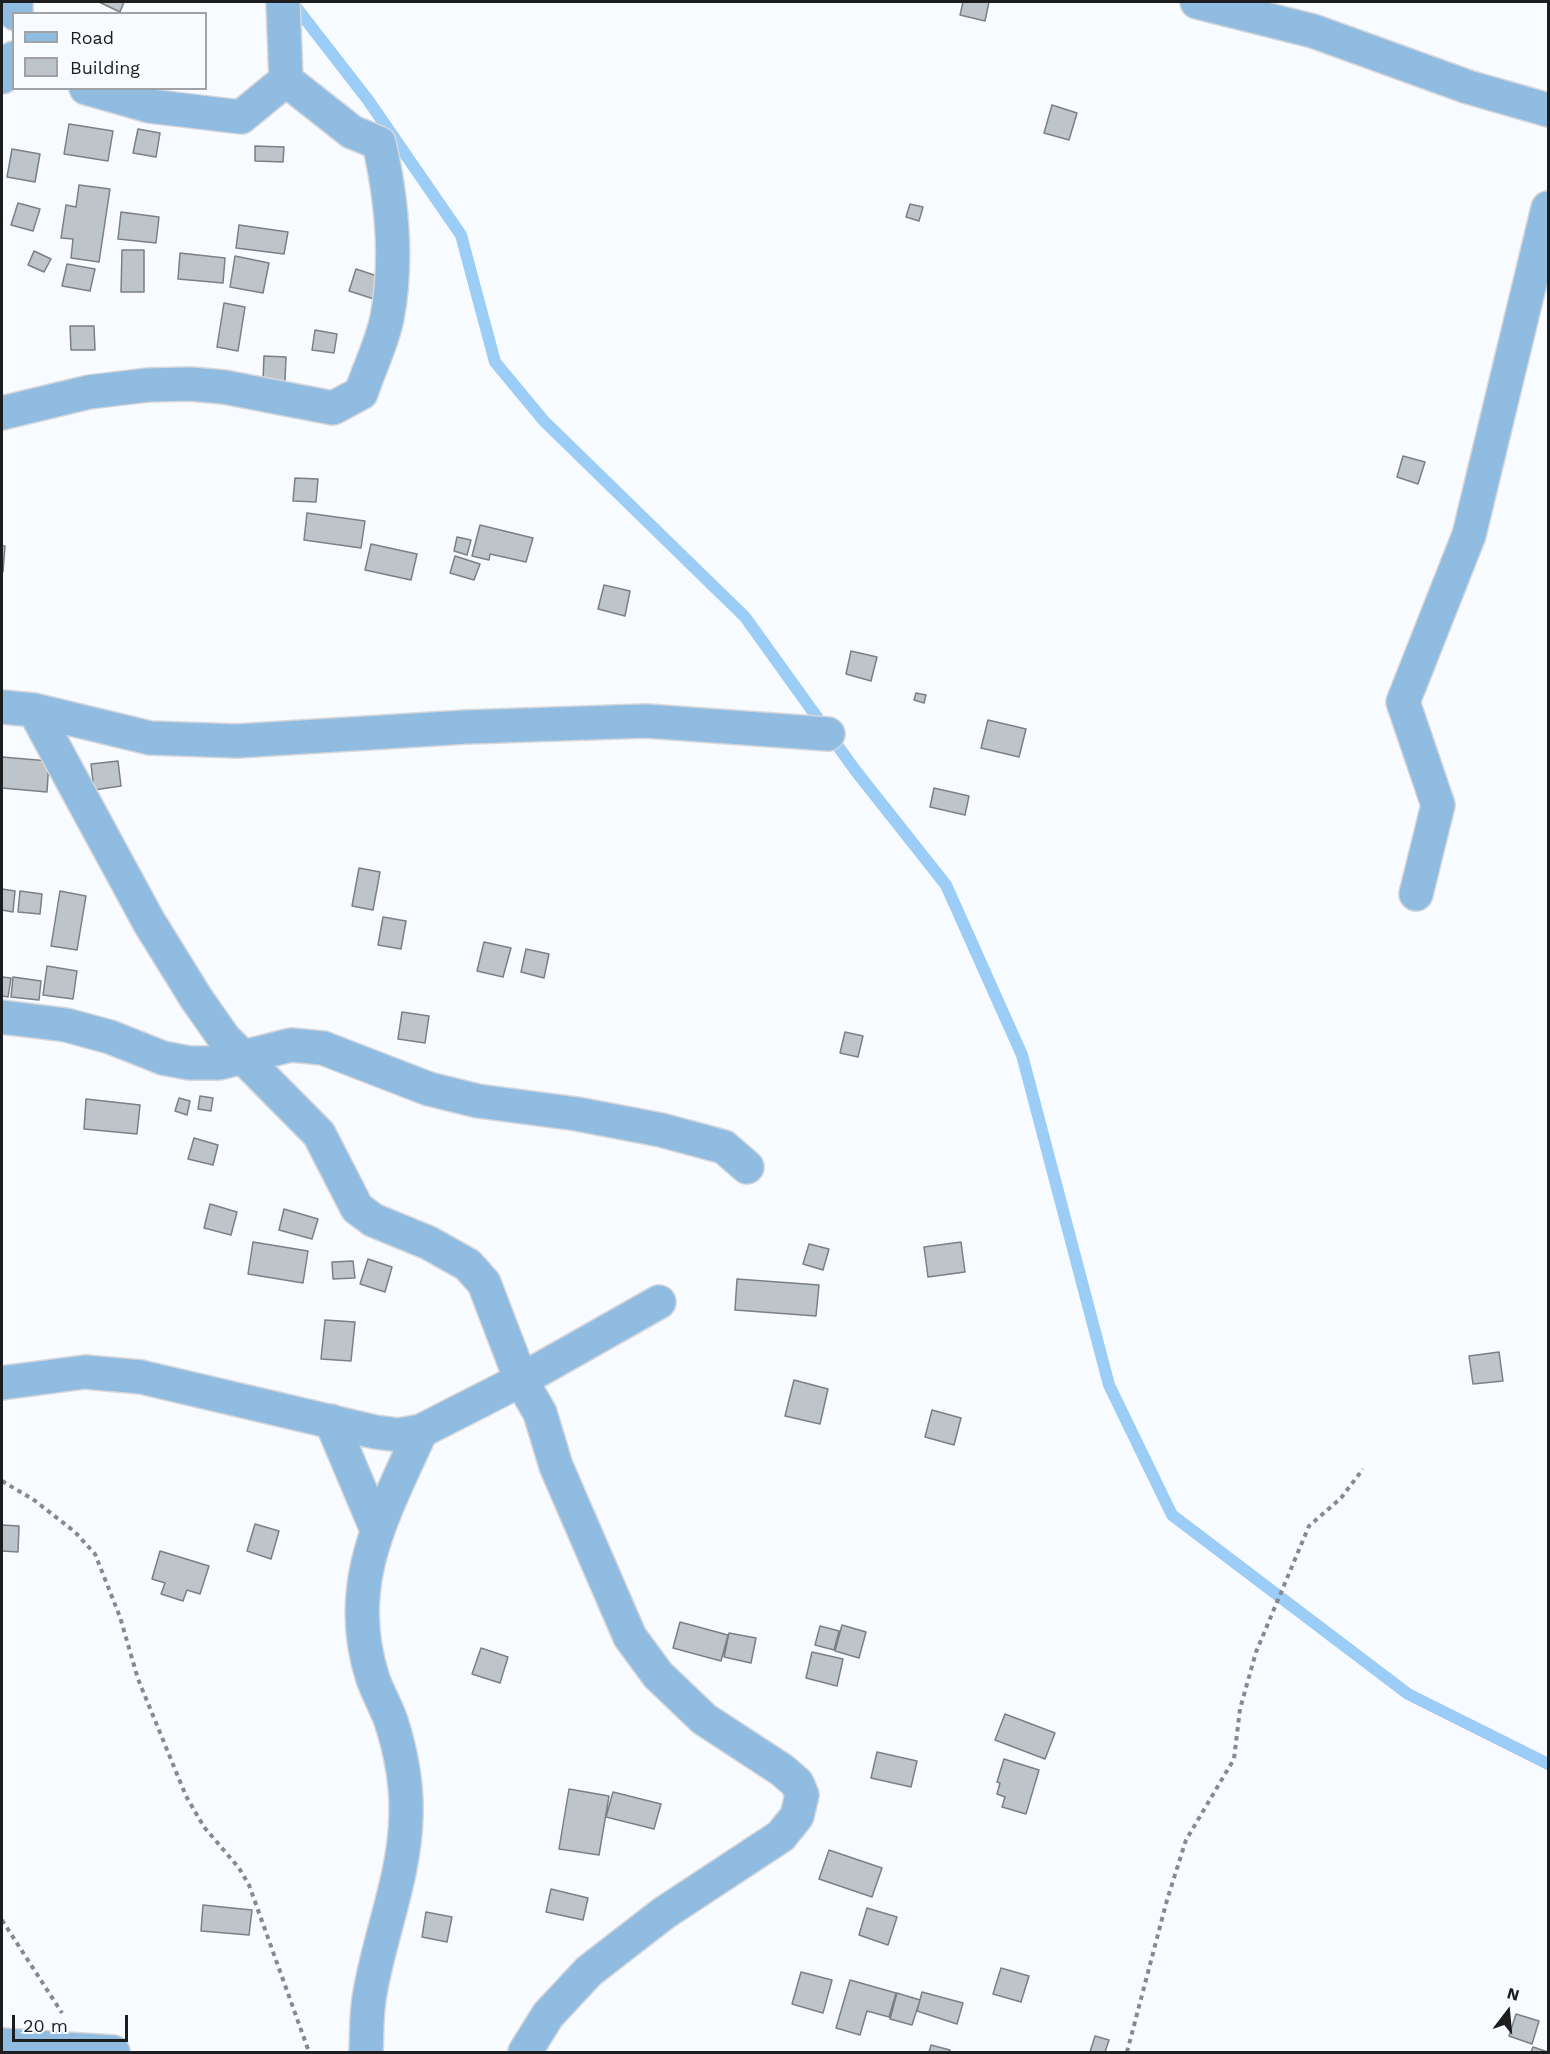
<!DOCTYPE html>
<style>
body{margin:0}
#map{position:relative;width:1550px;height:2054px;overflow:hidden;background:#f8fbff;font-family:"Work Sans",sans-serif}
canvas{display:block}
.frame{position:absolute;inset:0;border:3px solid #1b1d1f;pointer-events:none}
.legend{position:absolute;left:12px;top:12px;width:195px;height:78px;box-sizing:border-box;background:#f8fbff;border:2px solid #a0a2a5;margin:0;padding:8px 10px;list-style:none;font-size:18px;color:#1b1d1f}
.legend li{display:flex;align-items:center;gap:12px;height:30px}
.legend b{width:30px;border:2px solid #a0a2a5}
.north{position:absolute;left:1478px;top:1982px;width:60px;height:60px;-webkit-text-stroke:4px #f8fbff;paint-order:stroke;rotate:16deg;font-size:16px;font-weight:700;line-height:24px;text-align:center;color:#1b1d1f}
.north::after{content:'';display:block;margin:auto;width:21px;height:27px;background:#1b1d1f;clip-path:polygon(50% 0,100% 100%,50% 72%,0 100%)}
.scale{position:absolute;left:12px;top:2015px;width:116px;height:27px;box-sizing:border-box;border:3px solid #1b1d1f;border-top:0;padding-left:8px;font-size:18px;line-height:21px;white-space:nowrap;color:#1b1d1f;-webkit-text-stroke:4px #f8fbff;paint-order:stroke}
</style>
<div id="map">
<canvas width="1550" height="2054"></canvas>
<div class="frame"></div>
<ul class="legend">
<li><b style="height:8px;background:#90bce1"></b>Road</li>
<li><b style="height:16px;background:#bec5ca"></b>Building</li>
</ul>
<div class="north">N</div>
<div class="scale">20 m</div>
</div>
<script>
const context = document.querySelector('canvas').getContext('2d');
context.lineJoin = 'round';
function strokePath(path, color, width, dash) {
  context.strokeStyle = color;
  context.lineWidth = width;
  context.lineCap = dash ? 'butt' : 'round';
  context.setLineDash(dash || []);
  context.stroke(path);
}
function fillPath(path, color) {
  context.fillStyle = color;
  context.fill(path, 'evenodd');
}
strokePath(new Path2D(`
 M292,2l76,98 93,135 34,127 49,59 201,196 110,153 91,115 76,170 87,330 63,130 236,179 140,70`), '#9bcdf6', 12);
const building = new Path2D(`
 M99,2h25l-4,10z
 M963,2h26l-4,19 -25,-6z
 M1052,105l25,8 -8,27 -25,-7z
 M69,124l44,7 -5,30 -44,-7z
 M138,129l22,4 -4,24 -23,-4z
 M255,146l29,1 -1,15 -28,-1z
 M12,149l28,5 -5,28 -28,-5z
 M79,185l31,4 -11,73 -28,-4 2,-19 -12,-1 5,-33 10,2z
 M18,203l22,6 -7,22 -22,-6z
 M910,204l13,3 -4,14 -13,-4z
 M121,212l38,5 -3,26 -38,-4z
 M239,225l49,7 -4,22 -48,-6z
 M122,250h22v42h-23z
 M34,251l17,8 -7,13 -16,-7z
 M180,253l45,5 -2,25 -45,-4z
 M235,256l34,7 -6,30 -33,-6z
 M67,264l28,5 -5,22 -28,-5z
 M356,269l24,8 -6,22 -25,-8z
 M224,303l21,4 -7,44 -21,-4z
 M70,326h24l1,24h-24z
 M315,330l22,4 -3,19 -22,-3z
 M264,356l22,1 -1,24 -22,-1z
 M1403,456l22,6 -7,22 -21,-7z
 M295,478l23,1 -2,23 -23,-1z
 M307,513l58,8 -4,27 -57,-8z
 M480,525l53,13 -7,24 -36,-8 -1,6 -17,-4z
 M457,537l14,3 -4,15 -13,-4z
 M371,544l46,10 -6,26 -46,-10z
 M2,546h3l-2,26 -1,-1z
 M455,556l25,8 -6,16 -24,-7z
 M604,585l26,6 -5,25 -27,-7z
 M851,651l26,6 -6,24 -25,-7z
 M916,693l10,2 -2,8 -10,-3z
 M988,720l38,9 -7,28 -38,-9z
 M2,757l47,4 -2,31 -45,-4z
 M118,761l3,25 -27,4 -3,-26z
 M934,788l35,8 -4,19 -35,-8z
 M359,868l21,4 -7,38 -21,-4z
 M2,889l13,2 -2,21 -11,-2z
 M20,891l22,3 -2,20 -22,-2z
 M60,891l26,5 -9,54 -26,-4z
 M383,917l23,4 -5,28 -23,-4z
 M484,942l27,6 -8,29 -26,-6z
 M526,949l23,5 -5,24 -23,-6z
 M47,966l30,5 -4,28 -30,-4z
 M2,977l9,1 -3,19 -6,-1z
 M13,977l28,4 -2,19 -28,-3z
 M402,1012l27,4 -4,27 -27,-4z
 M845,1032l18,4 -5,21 -18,-4z
 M200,1096l13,2 -2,13 -13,-2z
 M179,1098l11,3 -3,14 -12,-4z
 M86,1099l54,6 -3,29 -53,-5z
 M194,1138l24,7 -5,20 -25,-6z
 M210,1204l27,8 -6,23 -27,-7z
 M284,1209l34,10 -6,20 -33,-9z
 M253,1242l55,9 -5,32 -55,-9z
 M961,1242l4,30 -37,5 -4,-30z
 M809,1244l20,5 -6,21 -20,-6z
 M368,1259l24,8 -7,25 -25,-8z
 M353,1261l2,17 -22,1 -1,-17z
 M737,1279l82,6 -3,31 -81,-6z
 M325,1320l30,2 -4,39 -30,-2z
 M1499,1352l4,29 -30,3 -4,-28z
 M794,1380l34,9 -8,35 -35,-8z
 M932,1410l29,8 -7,27 -29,-8z
 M255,1524l24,7 -8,28 -24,-8z
 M2,1525l17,1 -1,26 -16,-1z
 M160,1551l49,15 -9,28 -13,-4 -4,11 -22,-7 4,-11 -13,-4z
 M680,1622l48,13 -7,26 -48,-13z
 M842,1625l24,7 -7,26 -24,-7z
 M820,1626l19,5 -5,19 -19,-5z
 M729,1633l27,5 -5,25 -27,-6z
 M481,1648l27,9 -8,26 -28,-9z
 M812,1652l31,7 -6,27 -31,-8z
 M1005,1714l50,19 -10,26 -50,-19z
 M877,1752l40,9 -6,26 -40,-9z
 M1004,1759l35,11 -13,44 -24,-7 3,-10 -8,-3 3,-11 -3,-1z
 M569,1789l40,7 -10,59 -40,-6z
 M613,1792l48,12 -7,25 -48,-12z
 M829,1850l53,18 -10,29 -53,-18z
 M551,1889l37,9 -5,22 -37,-8z
 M203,1905l49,5 -3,25 -48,-4z
 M867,1908l30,9 -9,28 -29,-10z
 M426,1912l26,5 -5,25 -25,-5z
 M1001,1968l28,8 -8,26 -28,-8z
 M801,1972l31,8 -9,33 -31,-9z
 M850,1980l46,13 -7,24 -22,-6 -7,24 -24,-7z
 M922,1992l41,11 -6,21 -40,-13z
 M897,1993l23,7 -8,25 -22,-6z
 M1516,2014l23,7 -7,23 -23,-8z
 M1095,2036l14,4 -4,12h-15z
 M931,2045l19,5v2h-21z
 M1533,2047l15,5h-17z`);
fillPath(building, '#bec5ca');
strokePath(building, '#7a8085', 1.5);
const minor = new Path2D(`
 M1197,2l116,29 155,56 80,23
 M16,14v-12
 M2,77l12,-19
 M86,88l63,18 92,11 45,-37 -3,-78
 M2,413l87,-21 59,-7 42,-1 34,3 109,21 28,-15c8,-24 21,-50 26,-75 11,-58 5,-118 -8,-175l-27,-11 -66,-52
 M2,707l32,3 116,28 87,3 229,-14 180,-6 182,13
 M34,710l115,212 47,76 28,40 95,96 38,74 16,12 56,23 39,22 16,18 37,97 19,33 16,53 74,171 28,38 46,44 78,51 15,13 5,12 -5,21 -16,20 -117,77 -75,58 -41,44 -23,37
 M1416,894l22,-89 -35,-103 66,-167 79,-327
 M2,1017l64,8 44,12 53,21 26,5h30l72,-18 32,3 106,41 49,12 99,13 84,16 63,17 23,20
 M2,1383l83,-11 56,5 234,55 24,3 22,-4 100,-51 138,-78
 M331,1421l46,109
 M2,2045l111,7
 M366,2052c1,-19 0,-40 4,-59 10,-59 35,-117 36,-178 1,-32 -5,-63 -15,-94 -5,-14 -13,-28 -18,-42 -31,-94 10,-164 48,-248`);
strokePath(minor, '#d5d7db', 36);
strokePath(new Path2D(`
 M2,1481l32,19 41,32 20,22 25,63 18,62 48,117 18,31 35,41 10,17 60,167
 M2,1920l60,93
 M1127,2052l40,-152 19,-60 48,-81 6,-50 16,-57 53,-126 32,-28 22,-29`), '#87898c', 4, [4.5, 4.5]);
strokePath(minor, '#90bce1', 33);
</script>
